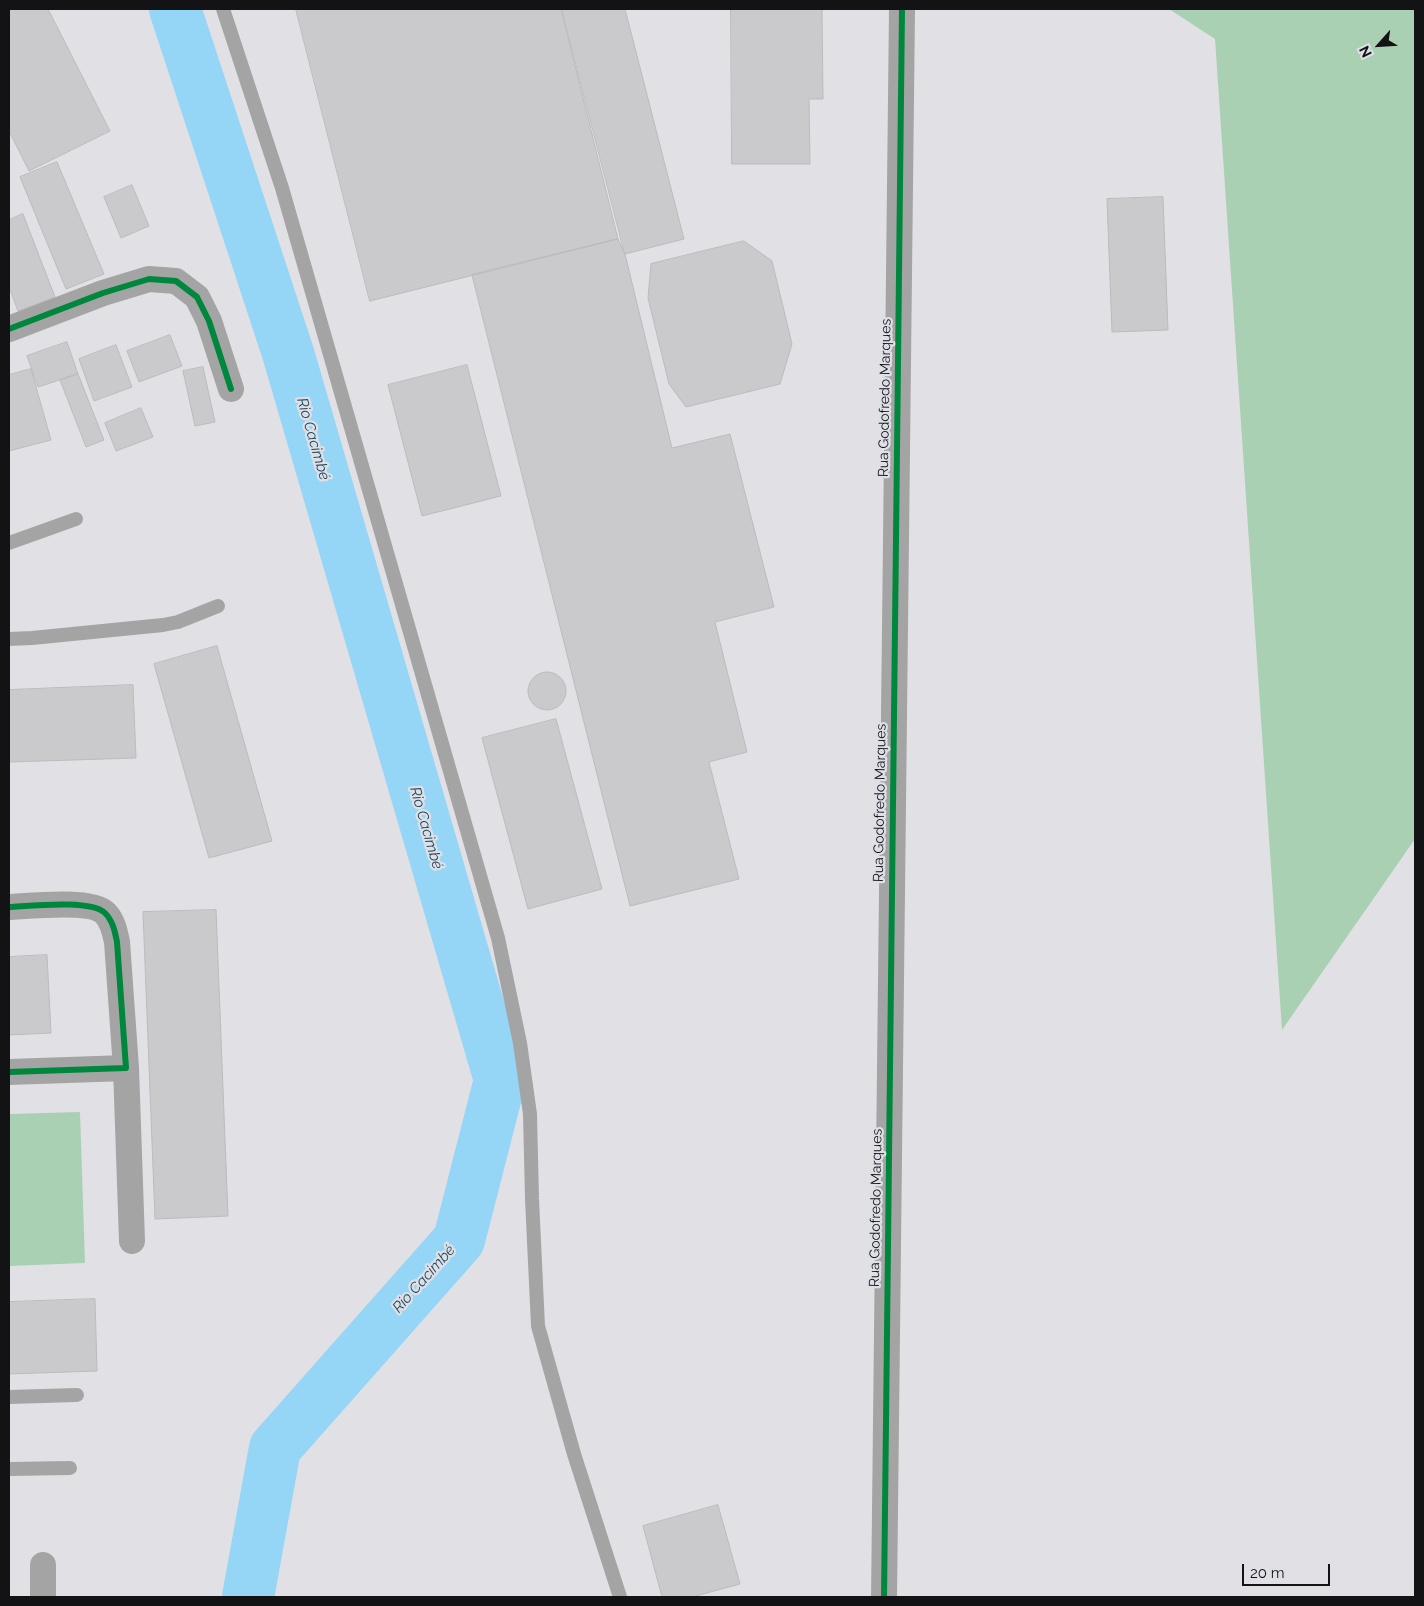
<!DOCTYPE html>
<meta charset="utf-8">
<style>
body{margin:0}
#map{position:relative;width:1424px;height:1606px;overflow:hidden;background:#e1e1e5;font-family:Raleway,sans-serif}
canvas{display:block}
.frame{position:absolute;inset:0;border:10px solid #131315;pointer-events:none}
.north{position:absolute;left:1354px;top:20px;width:50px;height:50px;-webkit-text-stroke:4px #dfe0e7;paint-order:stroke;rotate:244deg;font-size:14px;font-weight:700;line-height:20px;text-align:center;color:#131315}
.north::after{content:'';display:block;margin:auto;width:18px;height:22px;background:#131315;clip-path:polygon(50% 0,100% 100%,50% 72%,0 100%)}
.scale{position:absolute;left:1242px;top:1564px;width:88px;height:22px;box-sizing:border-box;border:2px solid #131315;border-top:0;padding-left:6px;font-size:15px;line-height:18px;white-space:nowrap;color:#131315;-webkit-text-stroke:4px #dfe0e7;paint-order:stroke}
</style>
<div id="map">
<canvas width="1424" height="1606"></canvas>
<div class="frame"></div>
<div class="north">N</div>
<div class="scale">20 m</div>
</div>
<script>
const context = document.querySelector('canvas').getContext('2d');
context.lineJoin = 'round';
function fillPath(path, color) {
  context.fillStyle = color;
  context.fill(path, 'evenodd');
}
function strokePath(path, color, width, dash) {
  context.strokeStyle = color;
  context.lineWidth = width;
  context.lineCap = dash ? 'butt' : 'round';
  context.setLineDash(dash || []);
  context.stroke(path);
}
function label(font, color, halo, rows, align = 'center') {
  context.font = font + ' Raleway,sans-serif';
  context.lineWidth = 4.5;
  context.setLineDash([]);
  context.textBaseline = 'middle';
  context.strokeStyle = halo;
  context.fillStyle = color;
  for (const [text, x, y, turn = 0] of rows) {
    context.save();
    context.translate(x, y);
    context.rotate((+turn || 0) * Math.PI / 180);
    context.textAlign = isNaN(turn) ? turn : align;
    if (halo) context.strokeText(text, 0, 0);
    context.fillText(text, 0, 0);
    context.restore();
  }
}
fillPath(new Path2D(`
 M1169,9h246v830l-133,191 -67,-991z
 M80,1112l5,151 -76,3v-152z`), '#aad0b4');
strokePath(new Path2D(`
 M175,9l113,344 212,727 -41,160 -184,208 -27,149`), '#95d5f6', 52);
const building = new Path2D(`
 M9,9h39l62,122 -81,40 -20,-40z
 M296,9h265l57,230 -248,62z
 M562,9h63l59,230 -59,15z
 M731,9h91l1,90h-14l1,65h-78z
 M57,162l47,112 -38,15 -46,-112z
 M132,185l17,41 -28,12 -17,-41z
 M1163,197l5,133 -56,2 -5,-133z
 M23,214l32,83 -37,14 -9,-24v-67z
 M618,239l7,15 47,194 58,-14 44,173 -59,15 32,130 -38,10 30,117 -109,27 -158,-631z
 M744,241l28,20 20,83 -12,40 -94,23 -17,-23 -21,-86 3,-34z
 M170,335l12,31 -43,16 -12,-31z
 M67,342l11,32 -40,13 -11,-31z
 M116,345l16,42 -38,14 -15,-42z
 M467,365l34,131 -79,20 -34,-131z
 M203,367l12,55 -20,4 -12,-55z
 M31,369l20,71 -42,11v-76z
 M78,374l26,66 -18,7 -26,-67z
 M141,408l12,29 -37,14 -11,-28z
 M217,646l55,195 -63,17 -55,-194z
 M528 691a19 19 0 1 1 38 0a19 19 0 1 1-38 0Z
 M133,685l3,73 -127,4v-72z
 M556,719l46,170 -74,20 -46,-171z
 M216,910l12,306 -73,3 -12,-307z
 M47,955l4,78 -42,2v-78z
 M95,1299l2,72 -88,3v-72z
 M718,1505l22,79 -48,13h-30l-19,-71z`);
fillPath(building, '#cacacd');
strokePath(building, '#bbbbbe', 1);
strokePath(new Path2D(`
 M223,9l59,179 216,750 22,105 10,71 2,85 6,127 36,128 46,143
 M9,543l67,-24
 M9,639l23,-1 131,-13 15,-3 40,-16
 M9,1397l68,-2
 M9,1469l61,-1`), '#a5a4a4', 14);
strokePath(new Path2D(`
 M9,329l94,-36 46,-14 27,2 21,16 12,24 22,68
 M9,907c21,-1 82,-8 96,6 8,8 10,19 12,29l9,126 -117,4
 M126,1068l6,173
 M43,1597v-32
 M884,1597l18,-1588`), '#a5a4a4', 26);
strokePath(new Path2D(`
 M9,329l94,-36 46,-14 27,2 21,16 12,24 22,68
 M9,907c21,-1 82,-8 96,6 8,8 10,19 12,29l9,126 -117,4
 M884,1597l18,-1588`), '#00873e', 6);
label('14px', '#131315', '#dfe0e7', [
 ["Rua Godofredo Marques",885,398,-89],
 ["Rua Godofredo Marques",880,803,-89],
 ["Rua Godofredo Marques",876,1208,-89]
]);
label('italic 15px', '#224a5d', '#dfe0e7', [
 ["Rio Cacimbé",313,439,74],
 ["Rio Cacimbé",426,828,74],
 ["Rio Cacimbé",424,1279,-48]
]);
</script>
